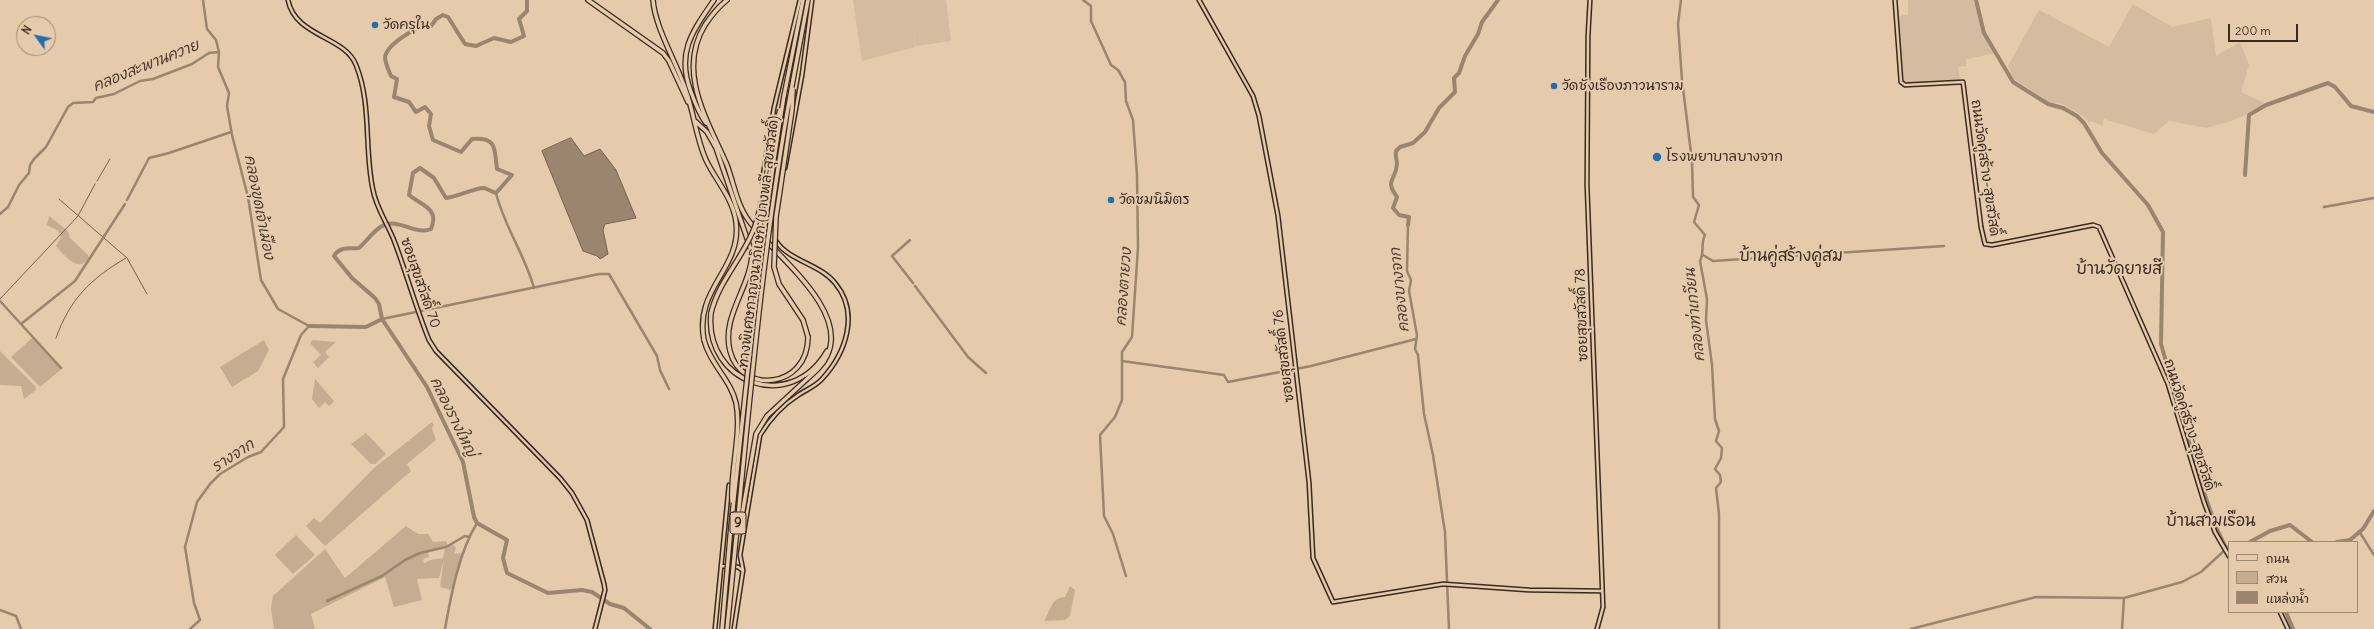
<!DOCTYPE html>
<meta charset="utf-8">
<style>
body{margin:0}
#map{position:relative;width:2374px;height:629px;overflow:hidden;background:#e5caac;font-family:Delius,"Playpen Sans Thai",sans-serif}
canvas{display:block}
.legend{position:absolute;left:2228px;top:541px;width:130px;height:72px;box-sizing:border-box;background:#e5caac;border:1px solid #a18a73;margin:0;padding:5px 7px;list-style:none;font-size:12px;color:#3b2a1e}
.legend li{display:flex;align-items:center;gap:8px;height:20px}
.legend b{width:20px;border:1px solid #a18a73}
.north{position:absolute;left:16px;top:16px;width:40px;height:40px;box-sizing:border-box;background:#e5caac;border:1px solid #a18a73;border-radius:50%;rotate:303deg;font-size:11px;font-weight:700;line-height:16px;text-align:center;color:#3b2a1e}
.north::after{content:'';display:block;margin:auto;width:14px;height:18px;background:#1f6fb2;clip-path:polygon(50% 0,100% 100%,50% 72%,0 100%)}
.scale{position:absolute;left:2228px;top:24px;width:70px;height:18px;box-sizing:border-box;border:2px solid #3b2a1e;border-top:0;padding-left:5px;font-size:12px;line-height:14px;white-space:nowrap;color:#3b2a1e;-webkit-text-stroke:3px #e5caac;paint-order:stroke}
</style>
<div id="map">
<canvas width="2374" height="629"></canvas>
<ul class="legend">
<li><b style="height:5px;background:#e5caac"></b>ถนน</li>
<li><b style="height:11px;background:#c6ad92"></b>สวน</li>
<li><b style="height:11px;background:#9b856e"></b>แหล่งน้ำ</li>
</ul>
<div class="north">N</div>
<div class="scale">200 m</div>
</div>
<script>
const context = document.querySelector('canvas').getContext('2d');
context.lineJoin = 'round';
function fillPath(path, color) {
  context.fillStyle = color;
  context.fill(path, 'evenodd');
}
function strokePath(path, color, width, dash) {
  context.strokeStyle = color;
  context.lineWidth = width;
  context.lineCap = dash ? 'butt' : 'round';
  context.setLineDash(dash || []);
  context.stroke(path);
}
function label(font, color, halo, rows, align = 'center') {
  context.font = font + ' Delius,"Playpen Sans Thai",sans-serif';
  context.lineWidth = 4;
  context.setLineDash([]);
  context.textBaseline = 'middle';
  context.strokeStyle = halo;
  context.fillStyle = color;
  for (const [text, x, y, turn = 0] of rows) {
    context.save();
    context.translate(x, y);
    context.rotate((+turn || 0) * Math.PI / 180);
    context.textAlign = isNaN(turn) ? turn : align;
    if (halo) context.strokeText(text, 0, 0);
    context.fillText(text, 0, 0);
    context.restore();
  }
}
fillPath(new Path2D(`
 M853,0h93l5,41 -35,5 -2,-12 1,13 -53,14z
 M1908,0h66l7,25 15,28 -30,6v7l-8,1 2,14 -56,3 -2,-4 -5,-64 11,-1z
 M2133,4l39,23 39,-9 5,38 24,-14 9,23 -8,27 28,13 -38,16 -25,7 -37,-7 -15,13 -50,-15 -2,7 -10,-5 -3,2 -3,-5 -23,-14 -15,-2 -35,-24 -5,-12 31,-56 70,37z`), '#d5bb9f');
fillPath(new Path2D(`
 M49,216l19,15 2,7 18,17 1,4c-11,14 -25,-4 -33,-13l5,-9 -3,-6 -11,-6z
 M32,338l31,30 -23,19 -29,-30z
 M264,340l5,10 -11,21 -26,16 -12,-20z
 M313,340l23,2 -11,10 4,5 -11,11 -5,-6 8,-7 -11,-12z
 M0,351l36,36v3l-12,9 -3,-13 -21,-1z
 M315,379l19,22 -5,5 -4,-4 -6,6 -7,-9z
 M432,422l2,3 -2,3 4,12 -29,24 4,7 -86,75 -19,-20 8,-8 6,5 54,-55z
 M366,433l20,21 -11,10h-4l-20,-20z
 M406,526l12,8h10l5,8 13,-1 2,5 -20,6 1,5 -6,2 1,4 6,-3 13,-2 2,-9 8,-5 3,4 -2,6 8,-1 -3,17 -8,20 -11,-3 4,-27 -5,18 -22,1 5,21 -28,7 -9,-30 -74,37 4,15h-41l-3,-21 2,-12 52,-47 20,29z
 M296,535l19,20 -22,19 -18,-19z
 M1070,586l5,4 -5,26 -5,4 -21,1c6,-9 7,-24 21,-24z`), '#c6ad92');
const water = new Path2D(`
 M571,138l13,18 16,-7 16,21 20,48 -31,6 -2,6 5,24 -8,5 -3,-3 -14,-5 -41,-100z`);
fillPath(water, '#9b856e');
strokePath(water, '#75614e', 1);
strokePath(new Path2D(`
 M97,181l13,-22
 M59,199l68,59 20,36
 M0,299l78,-83 17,-32
 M56,338c14,-39 34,-59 70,-80`), '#75614e', 1);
strokePath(new Path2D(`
 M1083,0l8,6v15l20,44 7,5 7,12 1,19 7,19 4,55 1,72 -6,90 -10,15v48l-7,17 -15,18 4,81 9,18 13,42
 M1681,0l-3,24 4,56 10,81 1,36 6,8 -5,17 11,13c-5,10 0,16 -5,26l7,38 -1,21 6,45 3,54 4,12 -3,10 6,7 -1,10 -6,11 5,6 1,7 -5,6 3,26v115
 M496,193c8,33 29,62 38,95
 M127,200l22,-42 20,-5 62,-21
 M2324,207l50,-9
 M0,214l8,-7 11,-22 10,-12 1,-8 4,-6 12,-12 22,-40 5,-4 20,-1 3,-4 18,-4 26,-13 13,-2 39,-15 17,-11 10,-1
 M1408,225l-1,46 4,9 -2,11 8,44 -2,14 3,6 6,59 9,41 12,77 4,97
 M910,240l-18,16 21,27
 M1703,255l10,6 231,-15
 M915,286l53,71 18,16
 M0,301l61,67
 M382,319l217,-45h10l48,82 3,14 9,19
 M21,324l54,-43 50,-77
 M1122,361l102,14 4,7 83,-16 105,-27
 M2359,531l15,24
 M327,601l55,-25 23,-16 15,-7 26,-6 19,-11 4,1
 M0,610l16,6 5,13
 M190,629l10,-9 -6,-17 -9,-56 12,-45 13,-18 10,-10 28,-17 13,-5 23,-25 -1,-48 18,-44 8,-9 -31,-17 -17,-29 -13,-83 -16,-62 -5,-29 2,-13 -11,-26 1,-15 -3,-12 -9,-11 -4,-29
 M445,629c6,-34 14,-77 32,-106
 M1911,629l125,-32 88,1 58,-16 19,-10 26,-24
 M2122,629l2,-31`), '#9b856e', 2.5);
strokePath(new Path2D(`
 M527,0v11l-8,8 5,17 -13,6 -17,-4 -18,8 -11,-2 -17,-27 -5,-2 -7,4 -5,7 -5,-3c-11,7 -39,20 -41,34 0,6 4,14 6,19l6,3 -3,18 15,5 7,10 9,-5 6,7 -2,12 4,14 28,12 11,-13c26,-2 22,10 25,30l15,6 -16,18c-4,-1 -8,-4 -12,-5 -7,-1 -27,9 -38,10l-12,-20 -14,-10 -7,5 -4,22c12,10 31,13 22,34 -15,7 -33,-12 -49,-3 -9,5 -15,15 -23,22 -10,1 -19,-2 -25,8l18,22 23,20 4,6 3,15 45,68 36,75 11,55 3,6 30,17 -4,18 4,15 41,20 34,-3 10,2 18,12 14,4 26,21
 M1976,0l8,33 29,49 35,22 15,4 14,8 7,7 18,30 46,52 15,27 -2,112 40,140 15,43 9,19 4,4
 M2245,175l4,-60 17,-10 62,-22 7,4 16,19 23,6
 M1408,225l1,-8 -10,-2 -6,-7 4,-11c-13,-18 -1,-16 0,-33 0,-4 -2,-8 -1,-13l4,-4 13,-4 12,-11 14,-24 16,-16 -1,-14 5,-5 6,-17 13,-22 4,-12 16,-22
 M309,326l57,1 16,-8
 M2250,542l20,-11 20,-6 22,17
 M2337,542l13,-2 13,-11 11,-18
 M2286,612l7,17`), '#9b856e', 4);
const secondary = new Path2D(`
 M288,0c7,37 57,36 68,65 16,39 8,85 17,125 3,18 16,36 22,53 12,32 21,65 34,97l7,11 124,127 12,15 15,27 17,64 1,6 -10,39
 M1199,0l54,96 6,20 19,100 31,266 4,76 20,44 110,-18 86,6 73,1
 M1590,0l-2,36 -1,149 16,422 -6,22
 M1895,0l6,82 4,3 58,-3 18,145 4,17 7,1 101,-20 6,2 69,157 36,118 11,30 14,24
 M785,168l17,-93 10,-75
 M778,190l-7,2 -5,-1 -4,-9 12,-74 26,-108
 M722,566l16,1 4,3
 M2280,612l8,17
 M715,629l14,-144h19
 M734,629l9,-59 -3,-15 20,-120c10,-16 21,-29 37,-39 8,-6 18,-9 25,-17 24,-26 38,-66 13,-96 -15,-19 -46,-22 -59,-42`);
const highway = new Path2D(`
 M588,0l75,53 6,8 19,41
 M653,0c2,28 24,63 33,91 8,22 10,47 20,69 10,21 27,38 30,62 6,47 -42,66 -32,118
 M727,0c-9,7 -16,16 -22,25 -29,47 3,96 22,140 7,19 10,40 22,56 24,33 101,88 78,135 -4,9 -12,16 -20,23
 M793,80l15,-80
 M784,96l19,-96
 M695,121l12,11 9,16 36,105c-1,34 -31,63 -22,98 11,44 78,38 78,-14
 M706,123c-7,-9 -11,-20 -15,-31 -15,-39 1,-60 23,-92
 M711,313c-7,71 80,101 116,38
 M731,526l2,-18`);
strokePath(secondary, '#3b2a1e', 5.5);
strokePath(highway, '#3b2a1e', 6);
strokePath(secondary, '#e5caac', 2.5);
strokePath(highway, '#e5caac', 3.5);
const highwayBridge = new Path2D(`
 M793,89l-1,21 -16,107 -2,50 5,17 24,36 5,17
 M711,313c8,-33 33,-56 44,-87 13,-37 13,-78 25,-116
 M704,340c6,24 27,40 32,63 6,29 -6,68 -4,98
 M733,508c15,-137 28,-276 51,-412
 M739,533l17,-99 11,-18 40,-37
 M722,629l9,-103
 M727,629c19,-183 32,-368 66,-549`);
strokePath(highwayBridge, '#3b2a1e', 6, []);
strokePath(highwayBridge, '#e5caac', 3.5);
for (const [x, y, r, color] of [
 [375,25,4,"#1f6fb2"],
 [1554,86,4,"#1f6fb2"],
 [1657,157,5,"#1f6fb2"],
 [1111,200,4,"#1f6fb2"]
]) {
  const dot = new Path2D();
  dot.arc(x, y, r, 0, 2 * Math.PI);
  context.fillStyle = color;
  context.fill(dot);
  strokePath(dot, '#e5caac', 1.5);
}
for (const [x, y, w] of [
 [738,523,16]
]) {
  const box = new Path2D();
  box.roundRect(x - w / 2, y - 11, w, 22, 3);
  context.fillStyle = '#e5caac';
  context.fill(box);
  strokePath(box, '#3b2a1e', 1);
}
label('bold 13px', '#3b2a1e', null, [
 ["9",738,523]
]);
label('14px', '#3b2a1e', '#e5caac', [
 ["วัดครุใน",383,25],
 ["วัดชังเรืองภาวนาราม",1562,86],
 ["โรงพยาบาลบางจาก",1666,157],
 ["วัดชมนิมิตร",1119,200]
], 'left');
label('14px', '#3b2a1e', '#e5caac', [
 ["ถนนวัดคู่สร้าง-สุขสวัสดิ์",1985,168,82],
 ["ทางพิเศษกาญจนาภิเษก (บางพลี-สุขสวัสดิ์)",759,242,-83],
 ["ซอยสุขสวัสดิ์ 70",420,283,71],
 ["ซอยสุขสวัสดิ์ 78",1582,315,-92],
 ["ซอยสุขสวัสดิ์ 76",1284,356,-97],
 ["ถนนวัดคู่สร้าง-สุขสวัสดิ์",2189,425,72]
]);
label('italic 15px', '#4e3c2e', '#e5caac', [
 ["คลองสะพานควาย",146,66,-22],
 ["คลองขุดเจ้าเมือง",259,207,79],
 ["คลองตายวง",1124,287,-86],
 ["คลองบางจาก",1400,290,-96],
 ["คลองท่าเกวียน",1695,315,-96],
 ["คลองรางใหญ่",453,417,64],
 ["รางจาก",233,456,-33]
]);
label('16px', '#3b2a1e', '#e5caac', [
 ["บ้านคู่สร้างคู่สม",1791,256],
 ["บ้านวัดยายสี",2119,269],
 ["บ้านสามเรือน",2211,521]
]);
</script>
